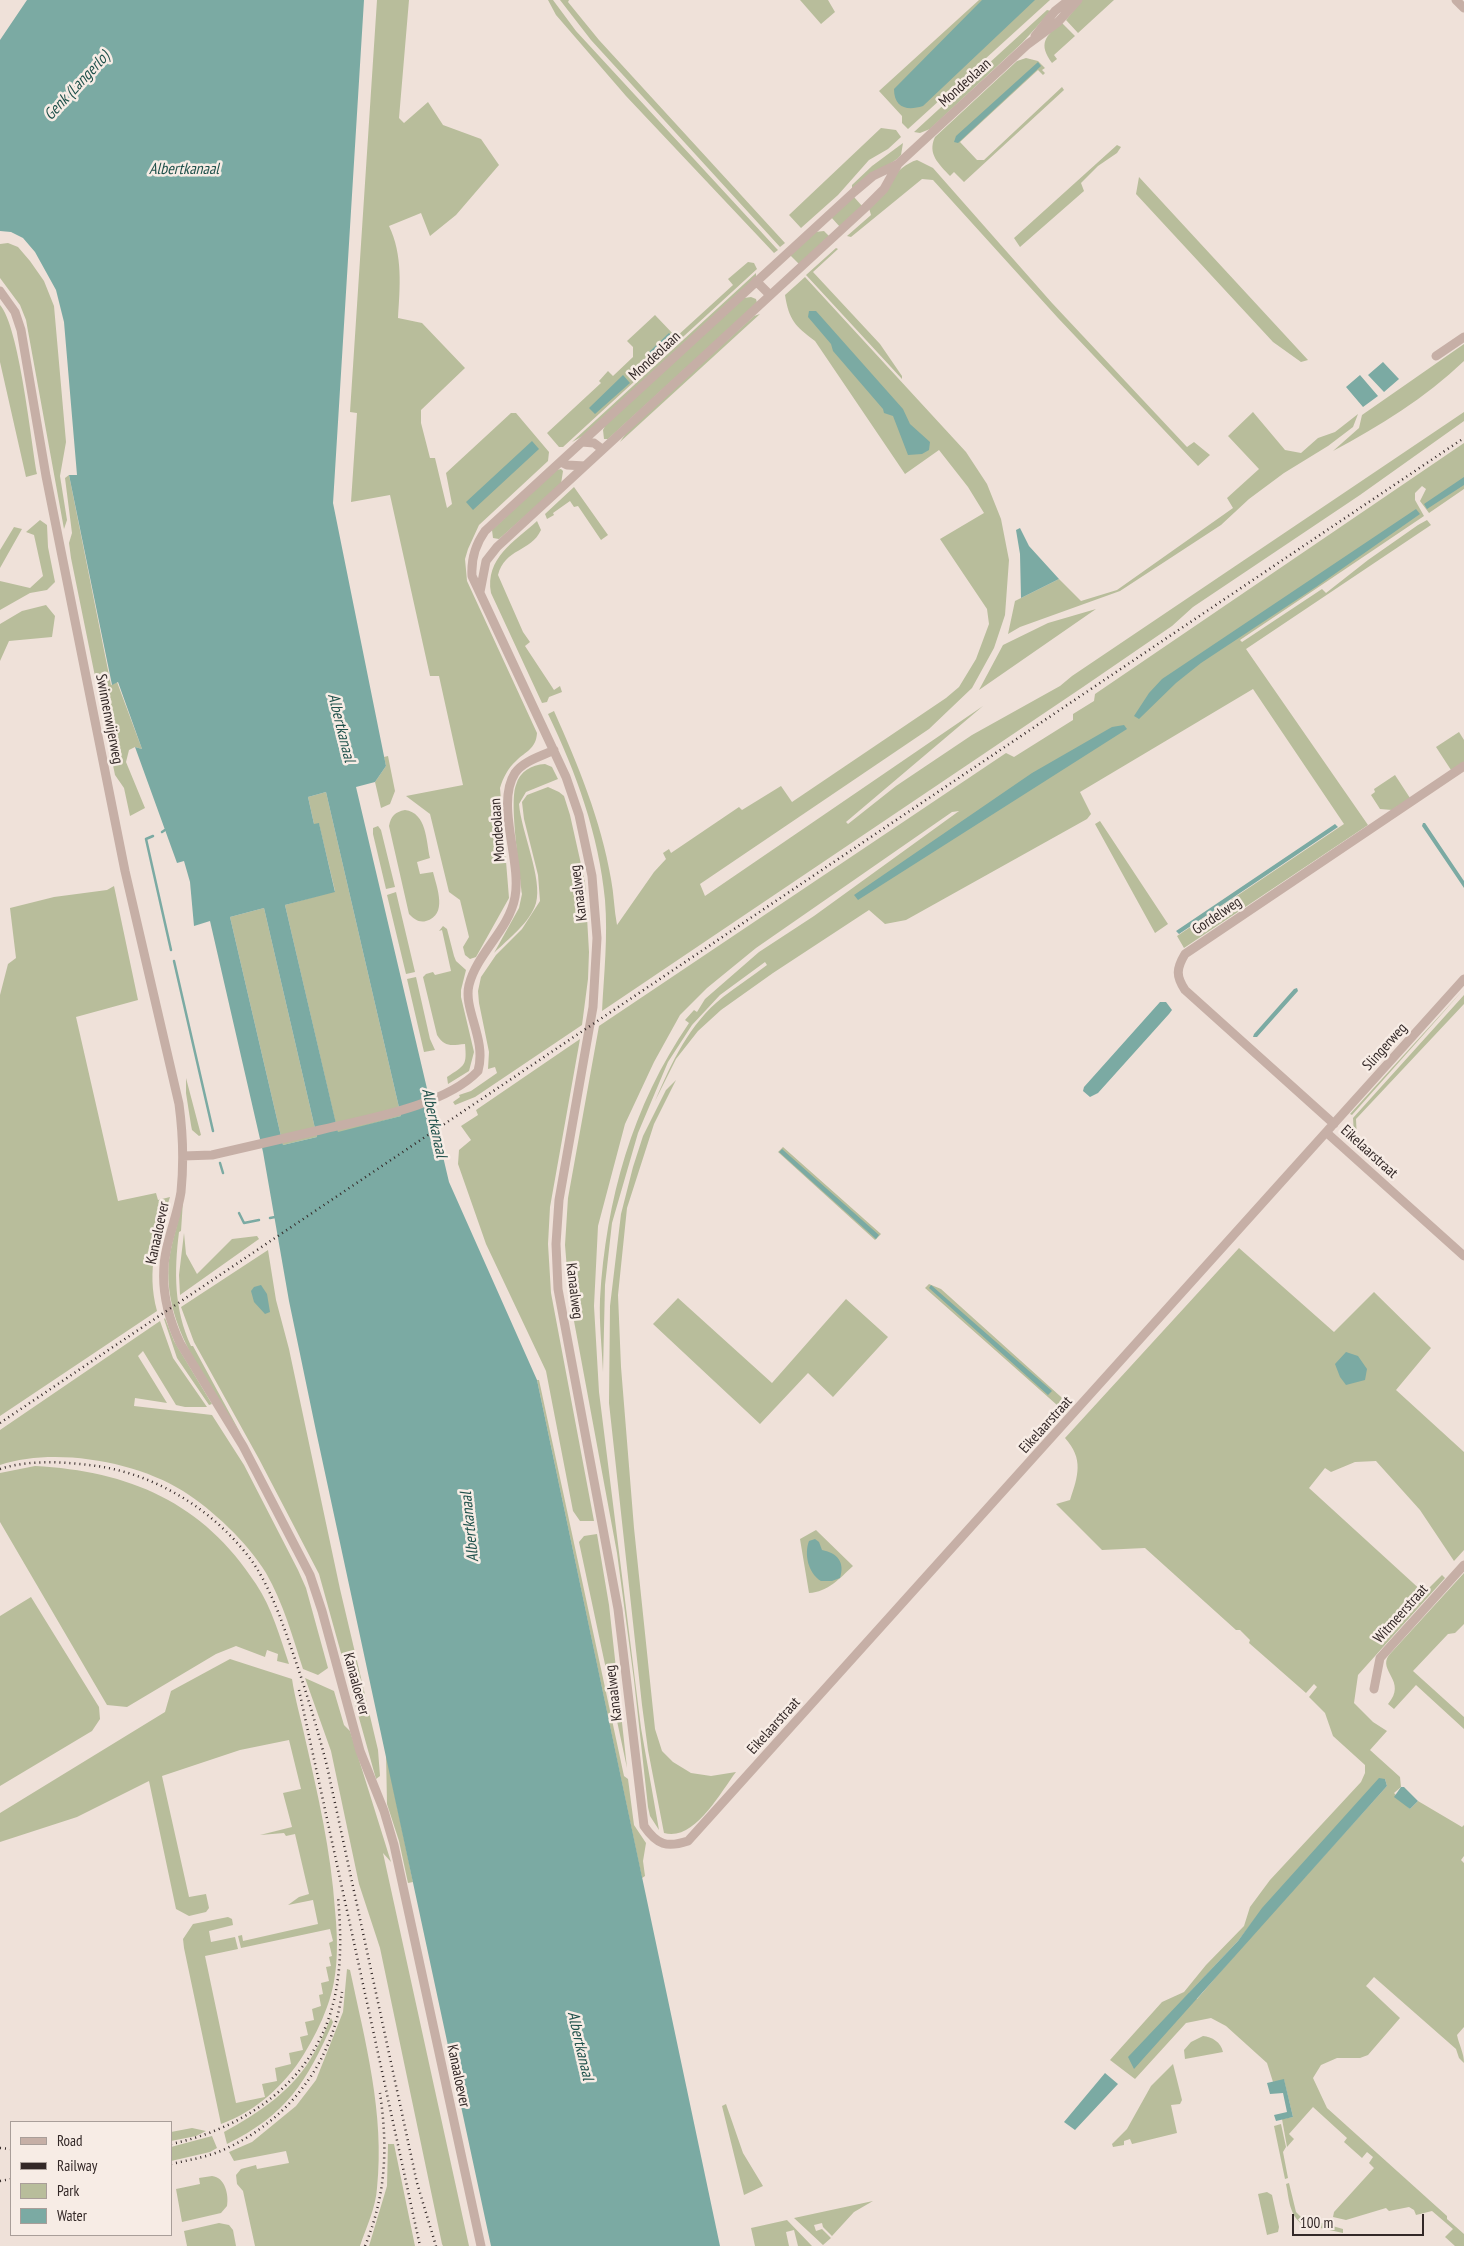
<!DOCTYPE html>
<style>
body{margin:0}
#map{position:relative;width:1464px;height:2246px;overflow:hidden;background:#efe1d9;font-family:"PT Sans Narrow",sans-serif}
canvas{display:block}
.legend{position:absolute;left:10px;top:2121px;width:162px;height:115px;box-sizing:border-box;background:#f7ece5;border:1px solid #a99e99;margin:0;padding:6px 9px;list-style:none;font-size:15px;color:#332827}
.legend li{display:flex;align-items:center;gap:10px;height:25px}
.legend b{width:25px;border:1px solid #a99e99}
.scale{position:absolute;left:1292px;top:2214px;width:132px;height:22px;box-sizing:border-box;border:2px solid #332827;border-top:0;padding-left:6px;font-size:15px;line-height:18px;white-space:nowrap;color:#332827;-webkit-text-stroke:4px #f7ece5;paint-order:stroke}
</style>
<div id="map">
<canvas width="1464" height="2246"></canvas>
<ul class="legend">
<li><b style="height:6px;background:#c6afa6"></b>Road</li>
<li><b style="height:6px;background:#332827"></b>Railway</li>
<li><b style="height:14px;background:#b8bd9b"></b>Park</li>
<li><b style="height:14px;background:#7baaa3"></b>Water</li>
</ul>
<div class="scale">100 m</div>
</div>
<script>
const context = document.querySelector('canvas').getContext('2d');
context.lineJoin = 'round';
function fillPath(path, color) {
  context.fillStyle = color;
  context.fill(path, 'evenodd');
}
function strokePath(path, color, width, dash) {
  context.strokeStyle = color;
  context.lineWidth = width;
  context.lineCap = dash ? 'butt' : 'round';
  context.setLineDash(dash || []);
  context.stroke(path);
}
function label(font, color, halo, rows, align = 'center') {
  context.font = font + ' "PT Sans Narrow",sans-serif';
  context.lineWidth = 5;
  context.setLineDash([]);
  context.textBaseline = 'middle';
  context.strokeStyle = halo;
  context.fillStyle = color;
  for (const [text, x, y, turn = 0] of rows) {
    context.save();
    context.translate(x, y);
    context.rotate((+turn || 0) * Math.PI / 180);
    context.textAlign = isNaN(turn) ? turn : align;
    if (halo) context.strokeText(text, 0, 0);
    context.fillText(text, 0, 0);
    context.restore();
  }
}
fillPath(new Path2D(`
 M377,0h32l-10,118 5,5 24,-21 15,23 38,14 18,26 -43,50 -26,21 -9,-23 -32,13c14,29 11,61 9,92l24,5 43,45 -44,42v13l9,35h5l12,50 5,-4 -6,-31 65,-60h5l33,39 -1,9 -69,64 -11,24 -3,10 2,22 70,152c-1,16 -11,18 -21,28 -8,7 -13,17 -16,27l9,110 -33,59 -6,2 -5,-4 -2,-8 6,-10 -9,-37 -11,-8 -19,-78 -24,-18 57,-11 -24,-109h-9l-40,-181 -39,7 6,-89 -7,-1z
 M548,0h5l23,31 200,217 2,2 -4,3 -148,-157 -70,-81z
 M560,0h9l-1,2 31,38 186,203 -5,4 -189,-207z
 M800,0h28l7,12 -14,12z
 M979,0h71l-142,129 -6,-6v-7l-23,-25z
 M1082,0h32l-36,33 -12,-13z
 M1047,10l4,1 -29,32 -92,86 -10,4 -6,-1z
 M1062,23l13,13 -21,19 3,4 -5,4c-14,-19 -7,-27 10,-40z
 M1026,58l12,3 7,7 -3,2 3,3 -2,2 -5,-5 -78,72 17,18h7l78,-73 2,3 -100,92 -10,-10 -4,4c-11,-12 -23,-22 -15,-39l82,-76z
 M881,128l15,2 5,7 -13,12 -19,11 -31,35 -37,33 -12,-13z
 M903,143l-2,12 -4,4 -45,31v-5l20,-19z
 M1117,145l4,2 -4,6 -19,13 -17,17 3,8 -64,56 -6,-9z
 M917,160l16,8 119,135 135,144 7,-5 16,13 -12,11 -140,-148 -125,-138 -11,-1 -71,58 -4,-1 24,-21 -2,-7c13,-16 27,-42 48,-48z
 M1139,177l169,183 -7,2 -28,-20 -137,-148z
 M854,197l8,9 -22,21 -9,-10z
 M824,231l5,5 -30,28 -9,-9 25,-23z
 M8,243l10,4 12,14 14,20 10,25 12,136 -6,34 7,44 -3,9 -38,-209 -6,-15 -20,-27v-34z
 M836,248l2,1 -25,23 67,72 22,32v3l-96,-104z
 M748,262l6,1 3,6 -194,178h-4l-12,-14 54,-50 -2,-2 9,-10 5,5 20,-19v-10l-6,-6 28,-26 21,22 57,-52 -5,-6z
 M756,273v4l-173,159 -11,6z
 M805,277l161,175 21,32 14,35 8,41 -4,55 -11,33 -22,40 -43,41 -229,155 5,12 278,-190 -137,116 2,2 48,-38 76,-51 88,-49 12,-10 392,-264v9l-104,74 -167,112 -21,19 -89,61 -481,324c2,-37 6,-74 3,-111 -6,-65 -29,-128 -57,-186l6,-3c24,54 47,109 57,168 3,15 3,31 6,46l37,-53 12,-13 -3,-6 6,-4 2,4 68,-46 3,3 39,-24 11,16 154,-104 13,-11 17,-28 13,-35 -2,-15 -47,-70 44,-26 -16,-26 -29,-37 -34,24 -90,-133c-20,-15 -26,-21 -30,-46z
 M751,297l5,2 1,4 -149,136h-4l-1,-9 3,-6 138,-126z
 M0,305c19,21 31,136 37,169l-11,3 -26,-115z
 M760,314l-140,128 8,-12 126,-114z
 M1464,344v17c-39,37 -84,65 -131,90l26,-23 3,-13z
 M1253,412l32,38 16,3 17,-15 17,-6 23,-18 -5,13 -25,19 -44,27 -35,26 -28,26 -101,66 -100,36 -12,7 7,-33 44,-22 22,22 36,-11 116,-82 -6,-10 32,-29 -31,-33z
 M1464,443v46l-35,24 -9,-12 6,-12 -4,-3 -7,7v7l9,16 -184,124 2,2 80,-53 4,4 42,-33 50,-35 9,-5 4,5 -185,124 122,176 -184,123 -7,-12 167,-112 -91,-135 -173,103 11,22 -4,5 -181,101 -21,4 -16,-14 -96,63 -52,37 -23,21 -22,28 -21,42c17,-39 34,-77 68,-104 14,-11 30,-21 44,-32l-2,-3 -45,33 -28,30 -24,37 -30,71 -26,90 -7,62 -2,87c-1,-24 -4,-49 -3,-73 6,-99 32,-193 89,-276l-4,-3 9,-10 3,2 8,-13 54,-47 55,-36 145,-105 -7,1 -196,136 -49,40 -27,27 -26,47 -29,62 -27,102 -4,80 5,86 42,336 18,102 -9,-14 -2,-9 -14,-127 -17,-127 -48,-259 -4,-49 3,-47 31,-172 407,-273 8,4 59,-37v-6l21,-13 1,-7z
 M561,469l2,2 -2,13 -62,55 -6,-1 -1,-8 64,-60z
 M69,475l42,210 6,-3 25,67 -7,-2 -6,3 -3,12 19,46 -15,8 -6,-28 -9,-13 -44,-217 -2,-15 3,-10 -7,-55z
 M574,487l34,48 -7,5 -23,-34 -4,1 -4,-6 -17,12 1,2 -7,4 -2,-5z
 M40,520l7,5 1,22 7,35 -8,8 -17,3 -30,17v-29l30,7 13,-12 -9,-41 -8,-3z
 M537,521l4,9c-10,22 -36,18 -43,45l25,57 7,10 -5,4 29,44 6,-4 2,6 -13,5 -2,5 -5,1 -51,-110c-6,-35 23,-51 46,-72z
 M14,527l8,2 -22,39v-18z
 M46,605l9,11 -3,21 -43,4 -9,20v-37l22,-13z
 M1096,609l-117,81 24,-45 45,-22z
 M1459,732l5,8v22l-13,8 -15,-23z
 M388,756l7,35 -5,13 -9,4 -6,-26 11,-16 -2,-9z
 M545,764l7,3 6,12 -32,13 -7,12c2,27 24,75 17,99 -6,20 -28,36 -42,50l25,-45 3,-14c-2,-22 -13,-92 -6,-109 4,-14 15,-20 29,-21z
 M1395,775l15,23 -18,12 -12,-1 -9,-14 4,-3 -1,-3z
 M548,787l11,5 5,4 6,19 15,67 4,70 -1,27 -6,46 -107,72 -20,8 -2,-3 7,-5 -1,-2 12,-4 26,-18 -2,-6 -7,2 1,-17 -10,-49 -1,-12 3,-14 15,-22 26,-26 18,-28 -2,-26 -14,-56 -2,-17 5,-7z
 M326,792l75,324 -63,17 -53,-228 50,-14 -16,-67h-5l-6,-27z
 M405,810c22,3 21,31 25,48l-13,4 3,12 13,-2c4,16 15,43 -7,49 -7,2 -12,-2 -17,-7l-20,-88c2,-10 6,-14 16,-16z
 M1100,821l68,103 -13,9 -60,-109z
 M378,826l3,4 14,57 -9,2 -13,-55v-6z
 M114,886l24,114 -62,17 42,184 38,-8 2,7 12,-3c-13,41 -24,72 -13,114l-157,105v-421l8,-31 8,-6 -6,-50 44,-11 53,-7z
 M396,892l19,80 -9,2 -19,-79z
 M264,908l53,229 -34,8 -53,-228z
 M443,926l4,3 7,27 2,5 10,9 -5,20v7l13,55 -5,19 -21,13 -1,-7c18,-12 20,-11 18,-33 -13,1 -20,4 -28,-9l-14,-58 3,-3 7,-2 2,3 16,-4 -9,-41 -3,1z
 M416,977l14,62 5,11 -11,2 -17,-73z
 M1464,989l-112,126 -2,-1z
 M1464,995v9l-108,115 1,21 -3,-5 -1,-17z
 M580,1039l-30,168 -2,37 3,49 43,228h-14l-7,-10 -27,-140 -60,-127 -28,-80 1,-14 12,-10 -10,-14 17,-11 -2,-5z
 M186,1078l15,57 -2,1 -7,-6 -1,-5 -5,-32z
 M676,1080l-22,44 -27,84 -9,87 3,72 13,161 21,201 7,22 11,11 18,11 20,3 25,-4c-16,21 -42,70 -72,61l-16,-83 -6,-45 -33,-302 1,-97 11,-92 12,-47 10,-31 23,-46z
 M783,1147l98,87 -6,6 -97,-88z
 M183,1201l-2,30 -2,1c-5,40 -5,77 12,114h2l49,90c-33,-54 -80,-109 -73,-176 3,-20 10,-40 14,-59z
 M184,1233l2,21 11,20 35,-35 25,-3 2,3 -79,56 -1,-20z
 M1239,1248l95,84 40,-40 57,56 -35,42 68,62v98l-10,11 -34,-51 -44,-49 -21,1 -24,10 -6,-4 -16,20 115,105 18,-18 3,3 -87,97 -4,28 19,19 14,9 -17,19 30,27 1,10 -7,6 16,16 8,-8 44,26 2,-2v31l-3,4 3,3v164l-7,8c2,10 7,18 7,28l-5,-5 -3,-9 -82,-72 -8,9 34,32 -32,37 -8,3h-23l-16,7 -8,13 14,30 120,108v3l17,15v12h-9l-10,-9 8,-8 -21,-18 -16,4 -2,-5 -5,-3 -20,4 -3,-3 -40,12 -13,-3 1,-5 40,-44 -5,-5 4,-6 -6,-5 -5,6 -18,-16 3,-4 -34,-31 -24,27 5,5 -7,8 -5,-28 11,-2 -9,-37 -11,2 -6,-19 -41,-37 -15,-8 -25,5 -51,56 -25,-19 52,-58 22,-10 22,-27 38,-39 6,-19 20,-27 91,-98 4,-9v-8l-32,-29 -8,-23 -16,-16 8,-10 -3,-3 -8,9 -57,-50 1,-3 -10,-10h-4l-91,-82 -43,2 -46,-46 14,-4c8,-24 14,-41 -5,-62zM1385,1779l2,7 -140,155 -50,58 -8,-6 49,-52 23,-30z
 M268,1250l8,50 13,49 51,240 38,161 2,26 -4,3 -57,-205 -60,-115 -65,-117 -13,-35z
 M929,1284l12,5 129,116v3l-4,5 -141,-125z
 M678,1298l94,85 74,-84 42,38 -55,60 -25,-24 -48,51 -107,-100z
 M165,1318l9,23 38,63 -3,1 -32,-47 -13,-39z
 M160,1321l13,37 34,49h-22l-9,-2 -33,-54 -5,5 29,47 -32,-5 -1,8 78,9 32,50 54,105 8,18 22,80 -10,7 -15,-6c-10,-31 -20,-67 -37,-96 -18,-30 -53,-63 -83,-82 -48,-30 -129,-44 -183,-26v-35z
 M537,1380h2l85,396 4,3 6,46 12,18 -3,18 2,15 -3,2z
 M35,1466c94,5 168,36 221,118 16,24 24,53 33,80l-12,-3 1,-7 -11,-4 -2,7 -29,-11 -20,8 -89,53 -20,-2 -107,-183v-49z
 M816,1530l37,36c-13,12 -25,26 -44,27l-9,-54z
 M597,1534l12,71 18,163 -48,-226 5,-6z
 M1464,1573v51l-9,9 -7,1 -35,37 51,46v12l-48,-44 -22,24 -6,-5c20,-23 -11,-33 1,-49z
 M31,1597l68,110 1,12 -8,12 -92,55v-170z
 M230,1659l62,20c3,20 9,40 13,59 13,57 26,113 30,172 3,31 4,66 -8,97 -6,17 -14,32 -23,47 -19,31 -49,58 -83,70l-37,-176 -1,-9 10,-15 35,-7 4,2 1,6 -24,6 2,11 24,-5 3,12 -33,7 31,147 29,-6 -3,-13 15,-3 -2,-13 16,-4 -2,-11 14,-3 -3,-13 8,-2 -3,-13 9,-2 -2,-11 9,-3 -2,-11 4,-1 -2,-11 8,-2 -3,-14 5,-1 -2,-9 3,-1 -3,-13 4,-2 -3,-12 -89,19 -3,-12 4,-1 1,6 75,-17 -5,-24 -25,5 11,-8 10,-3 -14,-60 -9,2 -2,-3 -24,2 32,-8 -9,-34 18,-4 -12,-49 -49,10 -78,26 27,121 17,-3 3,14 -3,4 -17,4 -13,-7 -27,-128 -72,36 -77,25v-29l165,-101 6,-21z
 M305,1678l29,13 10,34 6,6 41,131 -8,-9 86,393h-26l-1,-2 -62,-296 -21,-64 -28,-133z
 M386,1753l27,129 -5,1 -9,-42 -12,-37z
 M347,1969l3,1c15,71 35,144 27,218 -1,19 -11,40 -17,58h-105l-12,-55 -6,-7 -1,-9 5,-6 15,-4 1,4 32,-6 -3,-12 -52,10 -5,-9 23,-10 44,-36 20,-26 27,-68z
 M331,2018l2,4c-26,60 -47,93 -106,122l-3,-12c36,-20 70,-42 90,-79 7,-11 11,-23 17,-35z
 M1203,2036c9,1 18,6 20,16l-38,7 -1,-9 7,-8z
 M1173,2064l9,36 -2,4 -9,1 6,28 -45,11 -2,-5 -6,2v4l-11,2 -1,-3 15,-15 24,-43z
 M726,2104l17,49 20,33 -19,9 -22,-89z
 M1281,2124l5,23 -3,5 5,26 -3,1 -11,-53z
 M192,2128l14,3 -10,5 -25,5v-9z
 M212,2136l5,12 -7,4 -39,9v-14z
 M388,2144h6l21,102h-46l18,-60z
 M212,2176c13,1 17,19 15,30l-6,7 -39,9 -6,-33 24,-5 -1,-6z
 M1289,2183l7,29 5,5 42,12v4l-41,-9c-13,-9 -13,-26 -16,-40z
 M1267,2192l5,3 7,32 -1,5 -11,3 -9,-41z
 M873,2201l-19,11 -22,24 -9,-9 -1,-4 -8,2 2,6 6,-2 9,9 -8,7 -29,-27z
 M787,2220l25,26h-14l-4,-16 -8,2 3,14h-34l-4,-18z
 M219,2223l10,2 4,5 3,16h-49l-3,-15z`), '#b8bd9b');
fillPath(new Path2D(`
 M27,0h337l-31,503 53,263 -11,16 -19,5 93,395 88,198 183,866h-229l-175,-815 -27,-130 -26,-149 -53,-231 -16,5 -4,-44 -6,-21 -7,2 -42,-116 7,2 -24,-67 -6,3 -43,-210h8l-13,-153 -8,-32 -21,-38 -12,-14 -12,-6 -11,-1v-191zM326,792l75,324 -63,16 -53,-227 50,-13 -16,-69 -5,1 -6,-27zM264,908l53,229 -34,8 -53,-228z
 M982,0h53l-112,106c-16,5 -29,2 -29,-17z
 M1038,62l3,4 -83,77 -4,-1 2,-6z
 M809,311h7l87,98 7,15 20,18 -1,8 -7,4 -14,1 -15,-39 -9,-3 -1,-4 -50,-58 -2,-7 -23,-27z
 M669,333l7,7 -22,20 -6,-7z
 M1383,362l16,17 -15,13 -16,-17z
 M623,375l7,8 -35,31 -6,-6z
 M1360,375l18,21 -15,11 -17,-20z
 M532,441l7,8 -66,61 -7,-8z
 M1464,477v8l-37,24 -3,-5z
 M1416,509l4,5 -104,73 -115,76 -25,20 -37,36 -5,-3 15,-23 13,-14z
 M1020,528l9,18 30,33 -38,19 -1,-44 -4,-24z
 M1124,725l3,4 -269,171 -4,-5 178,-122 80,-46z
 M1423,823h2l39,58v7l-42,-62z
 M1335,824l3,3 -159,107 -3,-3z
 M1297,988l1,3 -41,46h-4l1,-3 40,-45z
 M1160,1002h6l6,8 -3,4 -71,79 -8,4 -7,-6 1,-4z
 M782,1149l97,86 -3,4 -97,-87z
 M261,1285l6,9 3,18 -5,2 -11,-12 -3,-11 3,-4z
 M931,1285l121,106 -4,4 -119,-107z
 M1346,1352l12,4 9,13 -2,11 -19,5 -6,-8 -5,-13z
 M815,1539l4,3 3,8c16,3 23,13 18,28l-8,3h-11c-13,-8 -17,-27 -12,-40z
 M1379,1778l6,1 2,7 -253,283 -6,-12 110,-116 24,-33z
 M1401,1787h3l14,14 -8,8 -16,-12z
 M1105,2073l13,11 -43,46 -11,-8z
 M1284,2079l9,38 -17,4 -2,-6 13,-3 -4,-19 -13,1 -3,-11z`), '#7baaa3');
strokePath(new Path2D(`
 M162,832l3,-2
 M153,836l-7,3 25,111
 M174,961l39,170
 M220,1163l3,10
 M239,1213l5,10 15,-3
 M270,1218l5,-1`), '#7baaa3', 2.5);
strokePath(new Path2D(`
 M1456,0l8,8
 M1035,36l20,-25 14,-11
 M898,164l130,-120 30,-22 20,-22
 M756,281l14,14
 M0,291l15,21 6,18 25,146 79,395 54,233c4,30 5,58 2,88 -3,19 -10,37 -14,55 -8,33 -1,66 13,96l63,103 67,129 12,36 38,140 24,60 10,34 87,401
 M1436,356l28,-19
 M582,442l12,1 8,6
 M561,462l6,3 18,1
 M480,592l6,-31 11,-14 369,-340 18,-18 14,-25 -25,12 -19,16 -369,339c-10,14 -14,28 -13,45l94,201 13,38 13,61 5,62 -4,69 -34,193 -3,44 2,45 60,320 26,217c13,19 23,22 44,15l776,-862
 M1334,1124l-149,-134c-9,-14 -9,-21 0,-36l279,-188
 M1327,1133l137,123
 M183,1156l29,-1c36,-8 72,-17 108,-25 46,-11 125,-24 158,-59 9,-32 -15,-61 -9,-86 8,-32 40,-55 46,-88 7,-35 -20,-93 0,-124 8,-12 27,-17 39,-23
 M1374,1689l6,-31 84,-93`), '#c6afa6', 9);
strokePath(new Path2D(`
 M0,1423l1464,-985
 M0,1469c31,-10 66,-7 97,-3 62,9 121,47 157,98 15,23 25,49 34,75 15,42 28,84 39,127l90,417 19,63
 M299,1690l121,556
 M171,2144c76,-16 145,-65 163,-144 8,-34 7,-69 4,-103
 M0,2148l11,1
 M171,2164c18,-4 36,-7 52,-14 65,-29 110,-87 119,-158
 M0,2181l11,-2
 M365,2246c21,-51 23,-98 15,-153`), '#332827', 2.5, [1, 4]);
label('15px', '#332827', '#f7ece5', [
 ["Mondeolaan",965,83,-42],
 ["Mondeolaan",655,356,-43],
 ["Swinnenwijerweg",109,719,79],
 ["Mondeolaan",498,830,-94],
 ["Kanaalweg",579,893,-97],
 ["Gordelweg",1217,916,-34],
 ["Slingerweg",1385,1047,-48],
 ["Eikelaarstraat",1369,1152,42],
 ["Kanaaloever",158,1233,-78],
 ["Kanaalweg",574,1291,83],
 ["Eikelaarstraat",1046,1425,-48],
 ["Witmeerstraat",1401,1614,-48],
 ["Kanaaloever",356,1684,75],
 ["Kanaalweg",614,1693,-97],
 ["Eikelaarstraat",774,1726,-48],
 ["Kanaaloever",458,2076,78]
]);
label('italic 16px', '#1f514b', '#f7ece5', [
 ["Genk (Langerlo)",77,86,-47],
 ["Albertkanaal",184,169],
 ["Albertkanaal",341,728,76],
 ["Albertkanaal",434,1123,78],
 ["Albertkanaal",470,1527,-96],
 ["Albertkanaal",580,2046,77]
]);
</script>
